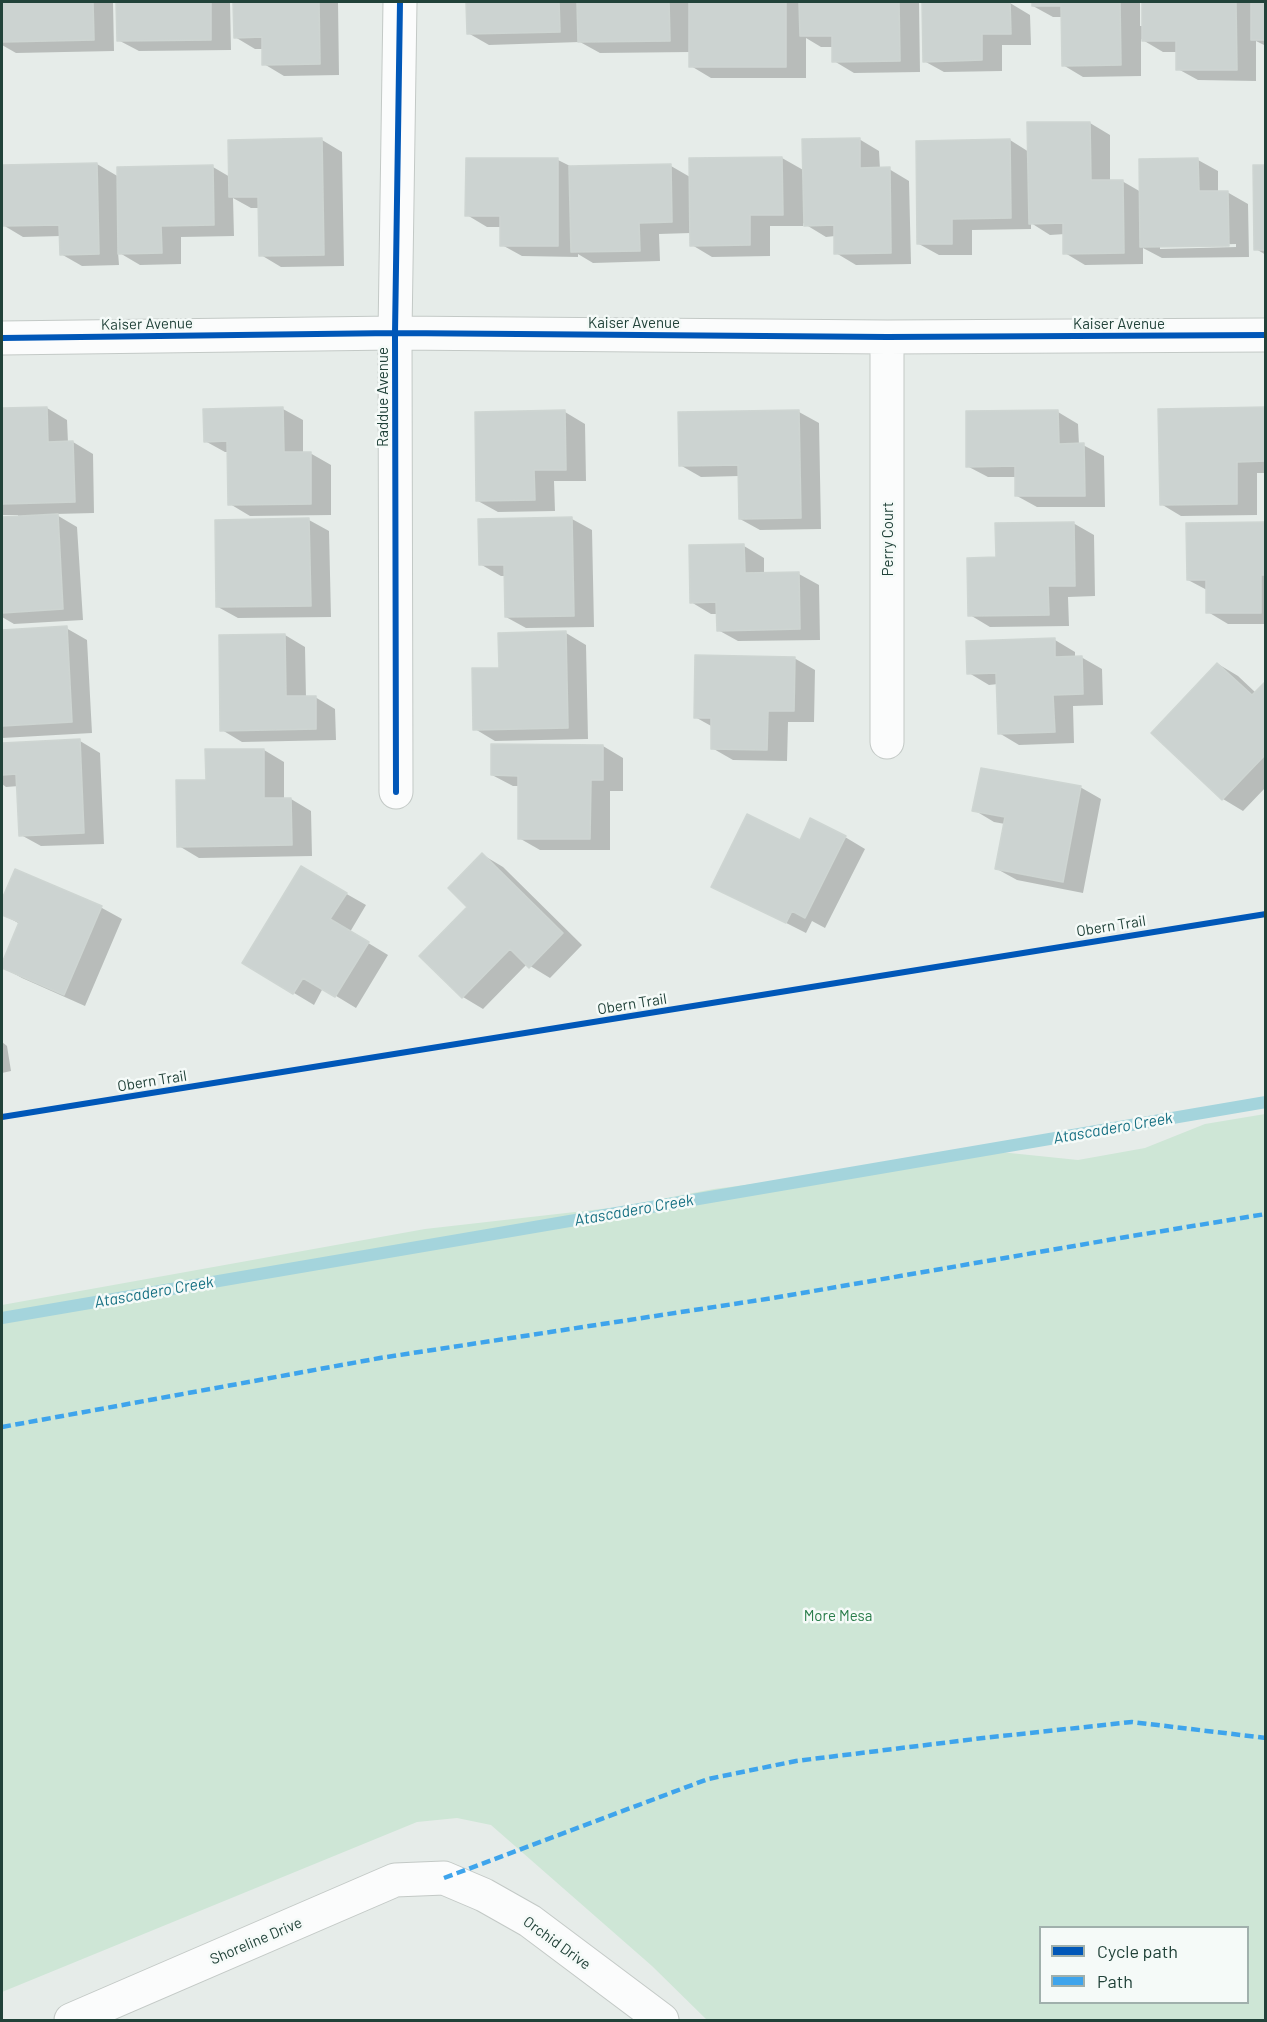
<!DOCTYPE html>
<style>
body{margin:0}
#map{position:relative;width:1267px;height:2022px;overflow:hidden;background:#e6ece9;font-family:Barlow,sans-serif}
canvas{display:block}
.frame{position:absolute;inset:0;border:3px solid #214239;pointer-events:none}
.legend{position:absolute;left:1039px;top:1926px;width:210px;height:78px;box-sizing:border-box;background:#f5faf8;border:2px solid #a0b0ac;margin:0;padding:8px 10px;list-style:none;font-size:18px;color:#214239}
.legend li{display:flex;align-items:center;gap:12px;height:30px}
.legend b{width:30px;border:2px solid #a0b0ac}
</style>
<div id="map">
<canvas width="1267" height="2022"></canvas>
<div class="frame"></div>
<ul class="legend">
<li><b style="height:8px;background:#0057b8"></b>Cycle path</li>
<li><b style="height:8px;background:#3ea4ec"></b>Path</li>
</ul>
</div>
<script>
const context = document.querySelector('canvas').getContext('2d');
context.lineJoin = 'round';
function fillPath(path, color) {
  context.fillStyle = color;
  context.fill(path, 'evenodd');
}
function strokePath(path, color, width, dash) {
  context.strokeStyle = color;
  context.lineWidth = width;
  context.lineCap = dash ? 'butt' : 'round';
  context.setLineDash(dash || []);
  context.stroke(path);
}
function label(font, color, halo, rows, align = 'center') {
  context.font = font + ' Barlow,sans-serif';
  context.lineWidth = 5;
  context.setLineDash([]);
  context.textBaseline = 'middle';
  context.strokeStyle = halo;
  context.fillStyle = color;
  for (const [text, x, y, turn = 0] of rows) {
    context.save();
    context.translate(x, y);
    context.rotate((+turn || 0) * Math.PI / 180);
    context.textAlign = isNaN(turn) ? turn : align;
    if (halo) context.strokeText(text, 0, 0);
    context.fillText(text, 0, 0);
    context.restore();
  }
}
fillPath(new Path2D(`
 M1265,1114v906h-558l-55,-54 -161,-141 -34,-7 -40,4 -415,170v-687l423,-76 194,-22 95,-18 286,-37 78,8 67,-12 60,-24zM1040,1928h208v74h-208z`), '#cee6d6');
fillPath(new Path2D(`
 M2,2h111l1,49 -98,2 -14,-8z
 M118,2h112l1,48 -92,1 -21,-11z
 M234,2h104l1,73 -55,1 -20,-12 -1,-15h-8l-20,-12z
 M468,2h451l1,70 -66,1 -20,-12 -1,-14h-12l-15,-9v40h-95l-20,-12v-14l-91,1 -20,-11 -91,3 -21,-12z
 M923,2h77v1h10l20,12 1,30h-29v26l-58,1 -20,-11z
 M1033,2h107v24h3v-24h123v44l-10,-5v40l-58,-1 -20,-11v-17h-15l-22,-13v37l-58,1 -20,-12 -1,-48h-9l-20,-11z
 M1090,123l20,12v46h12l19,11 57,-32 20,11v22l9,-1 21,12 1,53 -87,1 -19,-10v16l-58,1 -20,-12v-19l-15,1 -19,-12v6l-59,1v25h-33l-20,-11 91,-104 19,12zM1236,244v3l-76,2v-3z
 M859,139l20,12 1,18h9l20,12 2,83 -55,1 -20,-12 -1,-17 -9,1 -23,-14v3h-33v30l-58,1 -20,-12 -1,-12 -32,1 1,27 -67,2 -15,-9v3l-56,-1 -20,-11v-18h-15l-20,-12 91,-55 14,7 99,-1 19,11 92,-19 23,13z
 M322,140l20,12 2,114 -63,1 -20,-12 -1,-47h-9l-18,-10 1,38 -53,1v27l-41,1 -22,-13 1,13 -37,1 -21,-12v-18l-38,1 -20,-12 -1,-59 95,-2 22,13 94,-10 17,10v-35z
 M1266,167v88l-10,-6z
 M47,408l20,12 1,23 5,-1 20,12 1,59 -39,1 22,13 6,93 -69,4 -12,-7v-99h16v-3h-16v-105z
 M283,409l20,11v33h7l21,12v50l-81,1 -20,-12 -1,-52h-4l-20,-11z
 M1266,409v64h-9v42l-76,1 -20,-12z
 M565,412l20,12 1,57h-32l1,30 -57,1 -20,-11z
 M799,412l20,11 2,106 -61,1 -20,-11 -1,-43 -38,1 -21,-12z
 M1058,412l20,12 1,21h4l21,11 1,51h-68l-20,-11 -1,-19h-28l-21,-11z
 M572,519l20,11 2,97 -68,1 -20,-11 -1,-41h-4l-21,-12v-44z
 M309,520l20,11 2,86 -93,1 -20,-11z
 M1073,523l21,12 1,61 -27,1 1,29 -79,1 -20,-12 28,-56z
 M1266,523v101h-38l-20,-12 -1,-22 -19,-10z
 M744,546l20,12v16h35l20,11 1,55 -82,1 -20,-11v-16h-7l-20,-12z
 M66,628l21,12 5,93 -90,5v-107z
 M566,633l20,12 2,94 -93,2 -20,-12z
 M285,635l20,12 1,51 9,-1 20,12 1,31 -94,2 -20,-12z
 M1055,640l20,12v5h6l21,12 1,36 -30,1 1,37 -55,2 -20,-12 -1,-49 -9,1 -20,-12z
 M794,658l21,12 -1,52h-26l-1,39 -54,-1 -21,-12 1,-21 -18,-10z
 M1218,664l20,12 18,17 10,-10v104l-23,24 -20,-12z
 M80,741l20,12 4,91 -63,2 -20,-11 -2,-49 -13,1 -4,-3v-40z
 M603,746l20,12v33h-13v59h-70l-21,-12 1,-52h-7l-21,-11z
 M264,750l20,12v37h7l20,12 1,45 -113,2 -20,-12 29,-65z
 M1080,787l21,12 -18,94 -66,-13 -20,-11 8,-45 -11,-2 -20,-12z
 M845,837l20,12 -40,79 -13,-7 -6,12 -93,-47 87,-44z
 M483,855l20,12 79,78 -32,33 -23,-14 -44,45 -20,-12 -42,-41 48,-49z
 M301,868l65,37 -16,27 38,23 -32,53 -33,-20 -9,17 -70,-42z
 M15,871l87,37 20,11 -37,87 -63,-28 -20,-11 18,-43 -18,-10v-11z
 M2,1042l5,4 4,25 -9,2z`), '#0003');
strokePath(new Path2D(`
 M2,1318l1264,-216`), '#a4d4dc', 12);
const building = new Path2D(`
 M2,2h91l1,38 -92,2z
 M116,2h95v38l-94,1z
 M233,2h86l1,62 -58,1v-28l-28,1z
 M466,2h93l1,30 -93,2z
 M577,2h92l1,39 -92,1z
 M689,2h97v65h-97z
 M799,2h100l1,59 -68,1v-26h-32z
 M922,2h88l1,32h-29v26l-59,2z
 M1032,2h88l1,63 -59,1 -1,-60h-29z
 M1142,2h94l1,68h-61v-29h-34z
 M1251,2h15v38h-15z
 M1027,122h63l1,58h32l1,73 -61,1v-31l-34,1z
 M322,138l2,117 -65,1 -1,-59h-29l-1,-57z
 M860,138v30l30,-1 1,86 -57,1v-29l-30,1 -2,-87z
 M1010,139l1,79 -59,1v25h-35l-1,-103z
 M782,157l1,58h-33v30l-60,1 -1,-88z
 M466,158h92v88h-58v-30h-35z
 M1198,158l1,33h29l1,55 -89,1 -1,-88z
 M97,163l2,91 -39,1 -1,-30 -57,1v-61z
 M671,164l1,58 -33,1 1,28 -69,1 -2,-86z
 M213,165l1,60 -53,1 1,27 -44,1 -1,-87z
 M1253,165h13v85h-12z
 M47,407l1,35 25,-1 2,61 -73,2v-96z
 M283,407l1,45h27v52l-83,1 -1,-64 -23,1 -1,-33z
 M1266,407v54l-29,1v42l-77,1 -2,-96z
 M565,410l1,60h-32l1,30 -59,1 -1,-89z
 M799,410l2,108 -62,1 -1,-54 -59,1 -1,-54z
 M1058,410l1,34 25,-1 1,53h-70v-30l-49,1v-56z
 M58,514l5,95 -61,4v-96z
 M572,517l2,99 -69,1 -1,-52h-25l-1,-46z
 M309,518l2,88 -95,1 -1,-87z
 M1074,522l1,64h-27l1,29 -81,1 -1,-58 29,-1 -1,-34z
 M1266,522v53h-5v38h-55v-33h-19l-1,-57z
 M744,544l1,29 54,-1 1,57 -83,2 -1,-29 -26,1 -1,-58z
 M67,626l5,96 -70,4v-96z
 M566,631l2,97 -95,2 -1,-62h27l-1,-35z
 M285,634l1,62h30v33l-96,2 -1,-96z
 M1055,638v19l27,-1 1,38 -30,1 2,37 -57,2 -2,-61 -29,1 -1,-33z
 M695,655l100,2 -1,54h-26l-1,39 -56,-1v-31h-17z
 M1217,663l35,32 14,-14v73l-44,46 -71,-67z
 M80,739l4,94 -65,3 -3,-62 -14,1v-32z
 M491,744l112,1v35h-12l-1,59h-72v-63l-27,-1z
 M205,749h59v49h27l1,47 -115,2 -1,-67h30z
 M981,768l100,18 -18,96 -68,-13 10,-52 -33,-6z
 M747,814l53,26 10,-22 36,18 -41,82 -13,-7 -6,12 -75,-36z
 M482,853l81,80 -34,35 -19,-19 -48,49 -43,-42 48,-49 -19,-19z
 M301,866l46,27 -17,26 39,23 -34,55 -32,-19 -10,16 -51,-31z
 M15,869l87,37 -38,89 -62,-27v-5l17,-41 -17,-7v-16z`);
fillPath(building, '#ccd3d1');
strokePath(building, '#ced5d2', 1.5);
const street = new Path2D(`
 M2,338l393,-5 492,4 379,-2
 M887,742v-405
 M396,792l-1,-459 5,-331
 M71,2020l324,-140 49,-2 40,17 46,26 132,99`);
strokePath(street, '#c3c9c6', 35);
strokePath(street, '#fbfcfc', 33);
strokePath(new Path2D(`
 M2,1427l378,-69 393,-60 353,-61 140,-23
 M444,1878l264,-99 88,-18 187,-23 149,-16 134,16`), '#3ea4ec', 4.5, [9, 4.5]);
strokePath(new Path2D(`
 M2,338l393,-5 492,4 379,-2
 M396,792l-1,-459 5,-331
 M2,1117l1264,-203`), '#0057b8', 6);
label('15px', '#214239', '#f5faf8', [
 ["Kaiser Avenue",634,323],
 ["Kaiser Avenue",147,324,-1],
 ["Kaiser Avenue",1119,324],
 ["Raddue Avenue",383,397,-90],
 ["Perry Court",888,539,-90],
 ["Obern Trail",1111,926,-9],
 ["Obern Trail",632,1004,-9],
 ["Obern Trail",152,1081,-9],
 ["Shoreline Drive",256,1941,-23],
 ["Orchid Drive",557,1943,36]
]);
label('15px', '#287c49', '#f5faf8', [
 ["More Mesa",838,1616]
]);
label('italic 16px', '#167083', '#f5faf8', [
 ["Atascadero Creek",1113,1128,-10],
 ["Atascadero Creek",634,1210,-10],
 ["Atascadero Creek",154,1292,-10]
]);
</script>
